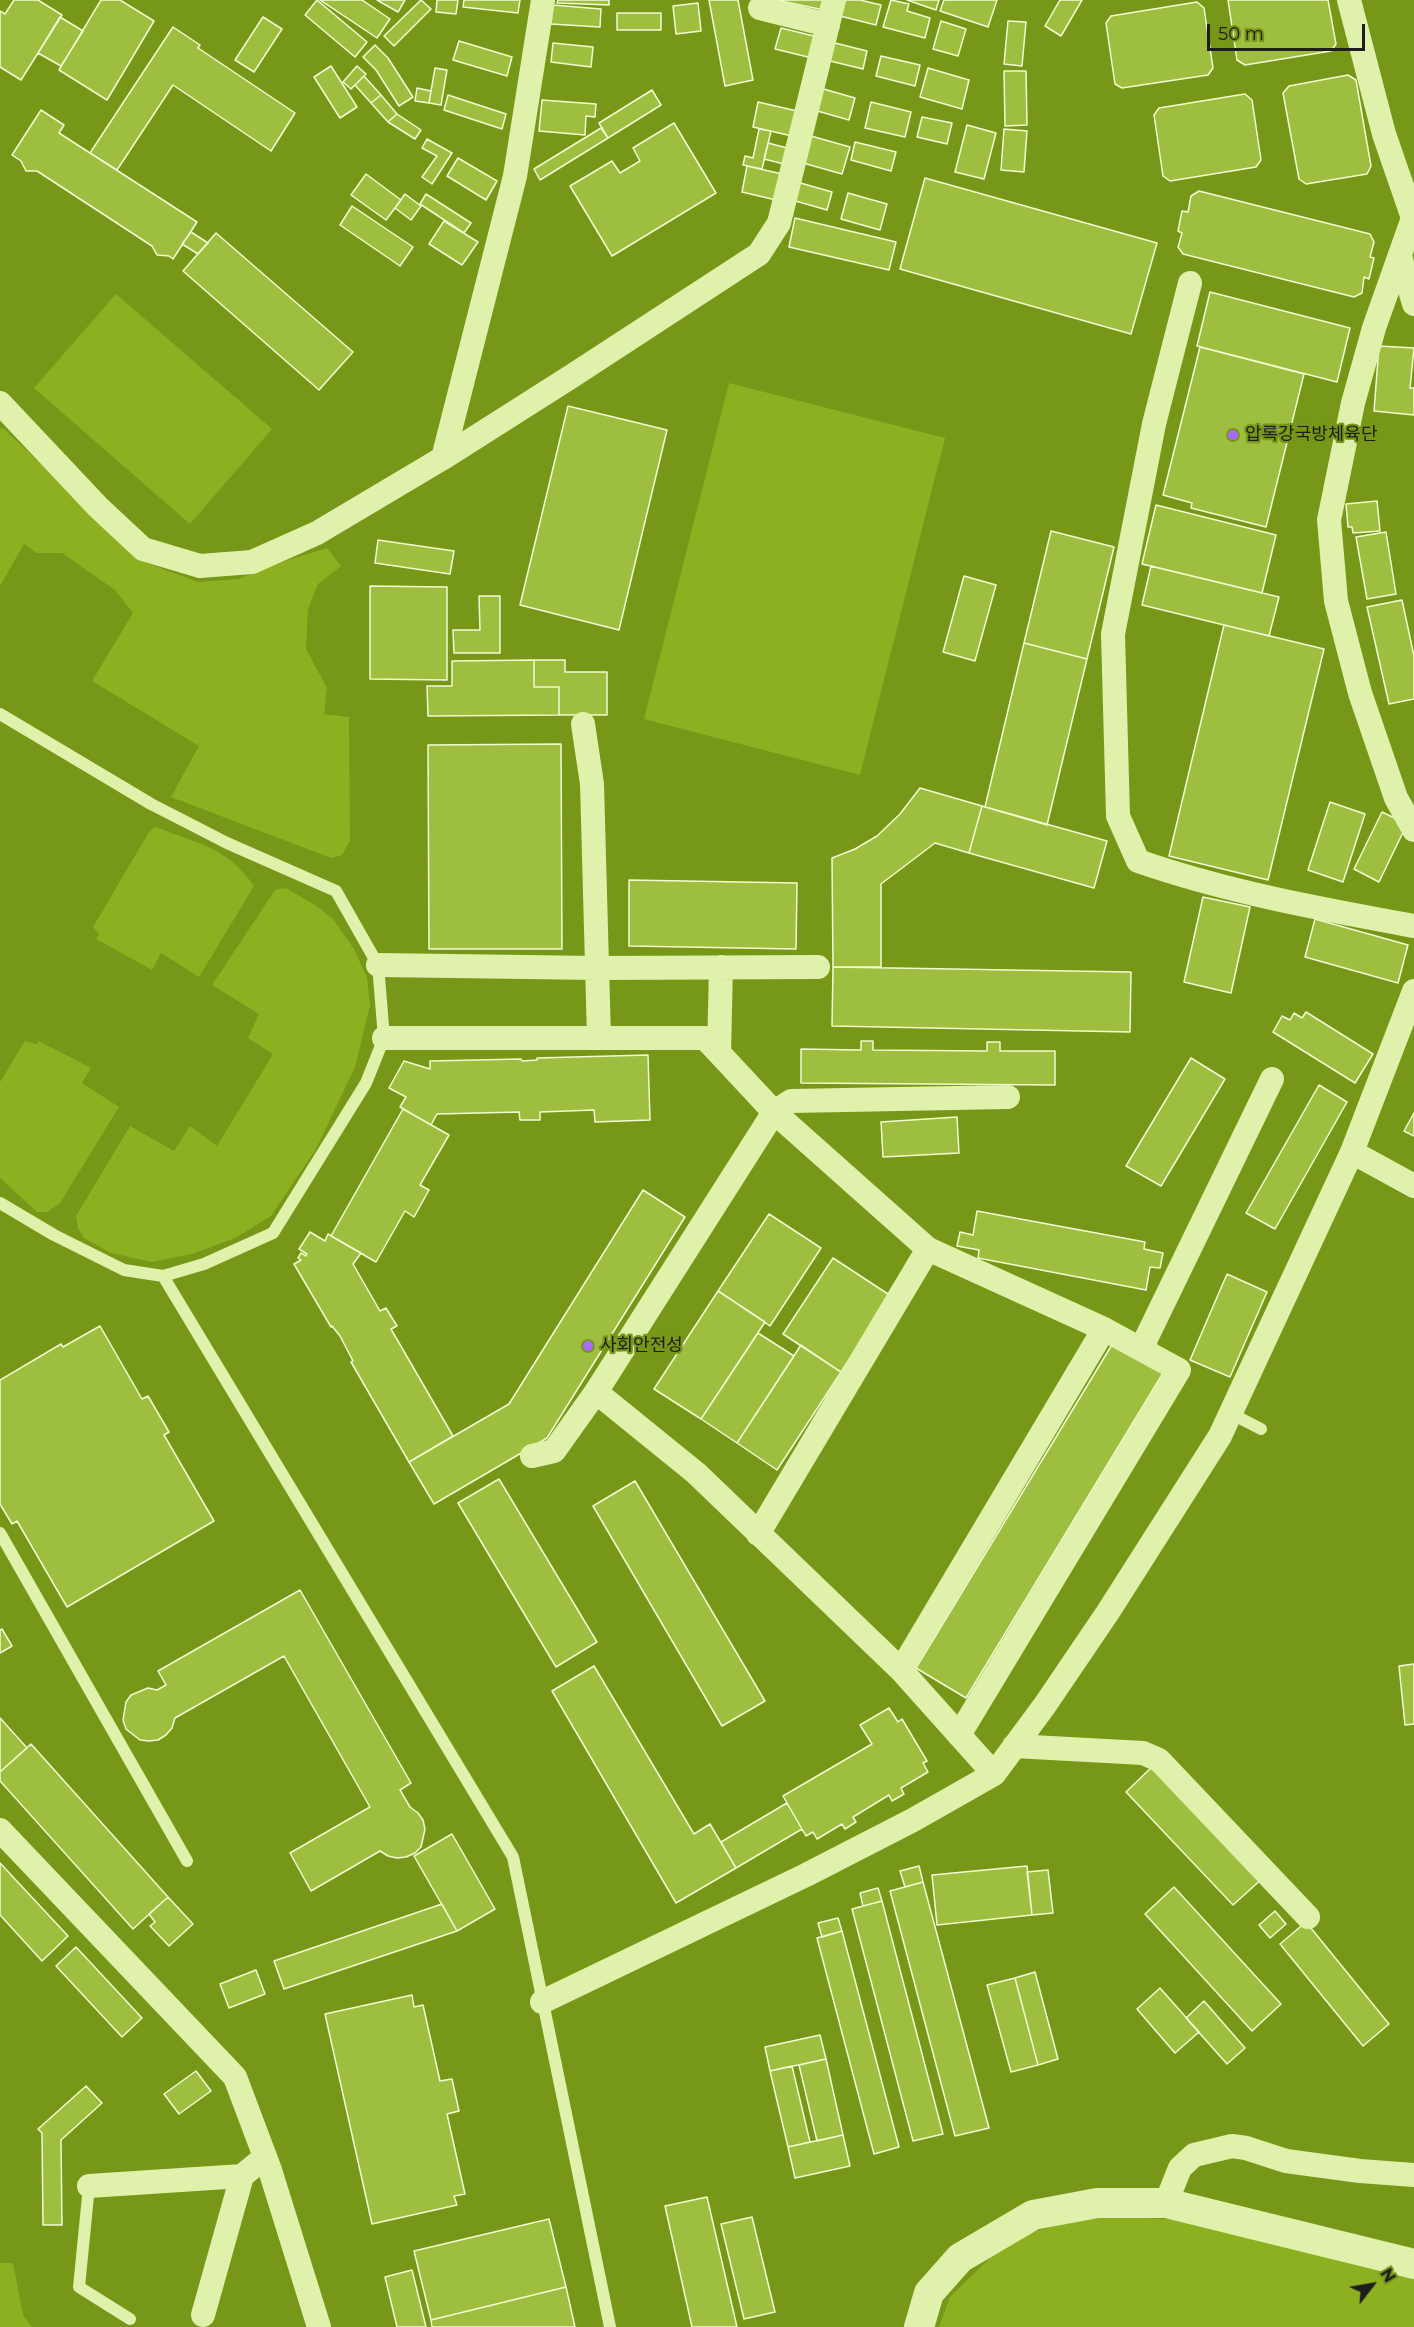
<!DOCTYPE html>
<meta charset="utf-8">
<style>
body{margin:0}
#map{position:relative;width:1414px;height:2327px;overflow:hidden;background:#769718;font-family:Montserrat,sans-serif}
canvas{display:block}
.north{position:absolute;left:1342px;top:2255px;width:60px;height:60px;-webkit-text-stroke:4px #769718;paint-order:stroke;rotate:59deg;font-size:16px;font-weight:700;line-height:24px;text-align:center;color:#1d1d1d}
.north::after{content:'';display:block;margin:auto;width:21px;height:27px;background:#1d1d1d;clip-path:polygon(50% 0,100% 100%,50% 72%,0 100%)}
.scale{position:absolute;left:1207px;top:24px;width:158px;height:27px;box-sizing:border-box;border:3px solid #1d1d1d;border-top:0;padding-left:8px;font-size:18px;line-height:21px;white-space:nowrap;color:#1d1d1d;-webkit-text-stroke:4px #769718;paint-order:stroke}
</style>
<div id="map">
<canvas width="1414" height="2327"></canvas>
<div class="north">N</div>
<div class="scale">50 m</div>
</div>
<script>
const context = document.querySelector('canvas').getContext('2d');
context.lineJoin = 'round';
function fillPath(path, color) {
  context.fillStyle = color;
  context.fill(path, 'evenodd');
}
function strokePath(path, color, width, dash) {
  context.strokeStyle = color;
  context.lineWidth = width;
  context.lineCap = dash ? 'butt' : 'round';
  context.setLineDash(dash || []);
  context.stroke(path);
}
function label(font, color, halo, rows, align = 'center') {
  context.font = font + ' Montserrat,"Noto Sans KR",sans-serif';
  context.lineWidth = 4.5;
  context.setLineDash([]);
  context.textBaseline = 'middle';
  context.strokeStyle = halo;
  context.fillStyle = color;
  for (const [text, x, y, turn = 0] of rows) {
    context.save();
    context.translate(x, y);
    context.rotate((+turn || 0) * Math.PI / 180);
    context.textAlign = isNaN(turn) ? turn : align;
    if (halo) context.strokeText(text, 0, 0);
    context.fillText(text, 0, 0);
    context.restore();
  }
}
fillPath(new Path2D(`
 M116,294l156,135 -82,95 -156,-136z
 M729,383l216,55 -85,337 -216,-56z
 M3,428l107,102 37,33 51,19 40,-3 47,-18 42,-13 14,18 -23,18 -10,25 -2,40 21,39 -3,26 25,3 1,124 -8,14 -11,3 -160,-61 28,-51 -107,-65 41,-68 -18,-23 -53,-37h-25l-13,-9 -24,42v-157z
 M155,827c42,16 72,20 99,59l-55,91 -38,-24 -9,17 -56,-31 3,-5 -6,-7 56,-95z
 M286,888l29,17 18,14 21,30 13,29 3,28 -15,61 -39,82 -45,67 -36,22 -43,16 -40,8 -41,-9 -27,-15 -6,-10 -2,-12 54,-90 44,25 16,-25 27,20 56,-92 -25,-16 11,-24 -47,-29 63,-95z
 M25,1041l12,3 2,-3 52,27 -9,15 37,24 -59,96 -13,9h-10l-37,-34v-96z
 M1100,2215l78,5 124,26 112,33v48h-475l11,-30 47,-46 27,-17z
 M0,2263h13l10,52 9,12h-32z`), '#8db020');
const building = new Path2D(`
 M14,0h24l24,15 -41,65 -21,-13v-56l5,3z
 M101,0h19l34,21 -47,79 -48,-30z
 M317,0l50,42 -12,15 -50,-42z
 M320,0h42l28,19 -13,19z
 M377,0h28l-7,12z
 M421,0l10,9 -37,37 -10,-10z
 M437,0h21l-2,14 -20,-2z
 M464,0h56l-2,13 -55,-6z
 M558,0h51v5l-52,-2z
 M709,0h29l15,80 -28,6z
 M776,0h50l-2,10z
 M844,0h16l21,5 -5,20 -36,-9z
 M891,0l18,4 -2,7 23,7 -5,20 -42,-11z
 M907,0h32l-3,10z
 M944,0h53l-9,27 -48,-16z
 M1060,0h22l-21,36 -16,-10z
 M1228,0h100l8,44 -5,7 -86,14 -8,-5z
 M1197,2l7,6 9,60 -5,7 -86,13 -7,-4 -9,-61 5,-7z
 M698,3l3,28 -25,3 -3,-28z
 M553,5l48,4 -1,18 -49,-3z
 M617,13h44v17h-44z
 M60,17l23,14 -22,35 -23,-13z
 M263,17l19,12 -28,43 -19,-12z
 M941,21l25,8 -8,27 -25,-7z
 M1008,21l18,1 -4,44 -18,-2z
 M173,27l27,18 -2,3 97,65 -24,38 -98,-66 -56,85 -27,-17z
 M781,28l37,9 -6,21 -37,-9z
 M459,41l53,16 -5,19 -54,-16z
 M831,42l36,9 -4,18 -37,-9z
 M553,43l40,4 -2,20 -40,-5z
 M375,45l13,13 25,39 -14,9 -23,-36 -13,-13z
 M881,56l39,9 -5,21 -39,-10z
 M331,66l26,41 -17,11 -26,-41z
 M357,66l9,8 -15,15 -8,-7z
 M435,68l12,2 -6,35 -12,-2z
 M928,68l41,12 -7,29 -42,-12z
 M1004,71h22l1,54 -22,1z
 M1348,75l8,5 15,86 -4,8 -61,10 -7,-5 -16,-86 6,-7z
 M364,76l17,19 -10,8 -16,-18z
 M417,88l14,3 -2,12 -14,-2z
 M820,88l35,10 -6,22 -35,-10z
 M652,90l9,15 -53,33 -9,-15z
 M1245,94l7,6 9,60 -5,7 -86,14 -7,-5 -9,-61 5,-7z
 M381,95l16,19 -9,8 -17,-19z
 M448,95l58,19 -4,15 -58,-19z
 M542,100l54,4 -1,13 -9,-1 -1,19 -46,-4z
 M758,102l39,9 -5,25 -39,-9z
 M871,102l40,10 -6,25 -40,-9z
 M41,110l23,15 -5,8 138,89 -24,37 -4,-3 -12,-1 -5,-9 -115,-75h-11l-5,-10 -9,-6z
 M397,114l24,16 -6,9 -27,-17z
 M922,117l30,6 -5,21 -30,-7z
 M674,123l42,70 -104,63 -42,-70 42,-25 8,12 20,-12 -7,-13z
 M967,125l29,8 -12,46 -29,-7z
 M601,128l7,10 -68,42 -6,-11z
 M759,129l12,2 -9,38 -19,-4 2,-9 8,2z
 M1004,129l23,2 -3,41 -23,-2z
 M811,136l39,11 -8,27 -39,-11z
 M427,139l25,14 -20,31 -10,-7 15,-21 -15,-8z
 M855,142l41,10 -5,19 -40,-11z
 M768,143l19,5 -3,16 -20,-5z
 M458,158l39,23 -11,19 -39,-24z
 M747,166l35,8 -6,26 -34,-8z
 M366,174l35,26 -15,20 -35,-25z
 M925,178l232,65 -26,91 -231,-65z
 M797,182l35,10 -5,18 -35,-10z
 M1199,191l171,43 4,8 -4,15 4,1 -5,21 -5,-2 -2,16 -8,4 -171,-43 -5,-7 4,-14 -4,-2 4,-20 6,1 3,-16z
 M848,193l39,11 -7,26 -39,-11z
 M405,194l16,12 -10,14 -16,-12z
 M426,194l45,29 -7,10 -44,-29z
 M352,206l61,41 -13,19 -60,-41z
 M795,218l101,24 -7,28 -100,-23z
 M444,221l34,21 -16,23 -33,-21z
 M191,232l17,11 -10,11 -16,-10z
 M216,233l137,119 -34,38 -136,-119z
 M1210,292l140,36 -13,54 -140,-36z
 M1379,346l35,2 -4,40h4v27l-40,-4z
 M1200,347l104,27 -38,153 -75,-19 1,-5 -29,-8z
 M568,406l99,24 -48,200 -99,-25z
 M1377,501l3,30 -27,2 -1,-6h-4l-2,-23z
 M1156,505l120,30 -14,58 -120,-29z
 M1051,531l63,16 -27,112 -63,-16z
 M1386,532l10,62 -29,5 -11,-62z
 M378,540l76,11 -4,23 -75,-11z
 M1151,566l128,31 -10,39 -127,-31z
 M964,576l32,9 -21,76 -32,-9z
 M370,586l77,1v93l-77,-1z
 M479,596h21v57h-46l-1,-23h27z
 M1402,600l12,56v43l-25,5 -22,-97z
 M1224,625l100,24 -56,231 -99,-24z
 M1024,643l63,16 -40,166 -62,-18z
 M534,660v27h25v28l-131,1 -1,-30h25v-25z
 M534,660h31v12h42v43h-48v-28h-25z
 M561,744l1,205h-133l-1,-204z
 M920,788l62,18 -13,47 -34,-10 -54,41v83h-48l-1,-109 23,-9 22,-13 23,-22z
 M1330,802l35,12 -22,68 -35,-12z
 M982,806l125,35 -13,47 -125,-35z
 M1382,812l25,12 -28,58 -25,-13z
 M629,880l168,3 -1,66 -167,-3z
 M1203,897l47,10 -19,86 -47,-11z
 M1315,919l93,26 -10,38 -93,-26z
 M833,967l298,5 -1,60 -298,-6z
 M1306,1012l67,42 -18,29 -82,-51 9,-16 8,4 4,-7 8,5z
 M861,1041h12v9l114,1v-9h13v9h55v34l-254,-2v-34l60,1z
 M648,1055l2,65 -55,2 -1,-12 -54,2v8h-20l-1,-8 -82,2 -6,11 -31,-18 6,-10 -17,-9 15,-27 26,8v-8l91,-2 1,2 15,-1v-2z
 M1191,1058l34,21 -64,107 -35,-20z
 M1319,1085l28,17 -72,127 -29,-16z
 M403,1109l46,26 -29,50 9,5 -15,27 -9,-6 -29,51 -45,-26z
 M1414,1113v23l-10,-5z
 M957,1117l2,36 -76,4 -2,-35z
 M643,1190l42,27 -138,221 -113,66 -25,-42 100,-58z
 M977,1211l168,31 -1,7 19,4 -3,15 -10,-1 -4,23 -168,-32 1,-8 -22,-4 3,-14 13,3z
 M769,1214l52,34 -51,78 -52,-35z
 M310,1232l15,9 3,-7 33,19 -8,11 27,47 6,-3 11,18 -6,3 62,107 -44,26 -58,-100 2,-1 -13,-25 -8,-10 -1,1 -37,-63 7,-4 -3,-2 3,-5 5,3 1,-2 -8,-5z
 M833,1258l58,38 -50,76 -58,-38z
 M1227,1274l40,18 -37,85 -40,-17z
 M718,1291l47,31 -64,97 -47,-30z
 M100,1326l42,73 6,-3 21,36 -5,3 50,86 -147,86 -50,-86 -5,3 -12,-20v-124l61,-36 2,3z
 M758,1333l36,23 -57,87 -36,-24z
 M1113,1343l50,30 -197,325 -50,-30z
 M801,1345l40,27 -64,98 -40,-27z
 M499,1479l98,163 -41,25 -98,-164z
 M635,1481l130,220 -43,25 -129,-220z
 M300,1590l111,193 -11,7 10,17 8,6 5,7 2,9 -4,18 -6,6 -9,4 -9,1 -9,-2 -8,-5 -69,40 -21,-38 80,-46 -86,-151 -109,62 -3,10 -6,7 -8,5 -9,1 -9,-1 -14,-11 -3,-9 3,-18 5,-7 17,-7 9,2 9,-5 -8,-14z
 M2,1629l10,17 -12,7v-23z
 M1414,1664v60l-9,1 -6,-59z
 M594,1666l100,168 16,-10 26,44 -60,35 -124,-212z
 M889,1708l9,14 4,-3 25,42 -4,2 5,9 -27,16 3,6 -12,7 -3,-6 -36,22 3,5 -11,7 -3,-5 -25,15 -4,-7 -7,4 -23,-40 89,-52 -12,-19z
 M0,1718l27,30 -27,24z
 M31,1744l137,153 -35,32 -133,-148v-9z
 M1156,1763l108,114 -31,28 -107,-113z
 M787,1803l15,26 -66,39 -15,-26z
 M452,1834l43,75 -38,22 -43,-75z
 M0,1863l68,73 -26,25 -42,-46z
 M919,1866l4,16 -18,5 -5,-16z
 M1027,1866l5,49 -95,10 -5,-50z
 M1048,1870l5,43 -21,2 -5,-43z
 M923,1882l66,246 -34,8 -65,-245z
 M1174,1887l107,117 -29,27 -107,-117z
 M878,1888l4,13 -19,5 -3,-13z
 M168,1897l25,27 -24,22 -19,-20 5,-4 -6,-8z
 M882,1901l61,233 -30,7 -61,-232z
 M442,1904l15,27 -173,58 -10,-28z
 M1275,1911l11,13 -16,14 -11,-13z
 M838,1918l4,13 -20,6 -4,-14z
 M1306,1922l83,102 -26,22 -83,-102z
 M842,1931l57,216 -25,7 -57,-216z
 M76,1947l66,71 -20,19 -66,-71z
 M256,1970l9,24 -36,14 -9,-24z
 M1035,1972l23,87 -20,6 -23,-87z
 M1015,1978l23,87 -27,7 -24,-87z
 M1160,1988l39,44 -24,21 -38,-44z
 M412,1995l2,12 9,-2 17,76 12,-2 7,32 -12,3 18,80 -11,2 3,9 -85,19 -47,-210z
 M1204,2001l41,47 -18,16 -41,-46z
 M820,2035l6,24 -56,12 -5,-24z
 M826,2059l17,76 -26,6 -18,-76z
 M792,2066l18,76 -22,5 -18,-76z
 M196,2071l15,20 -32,23 -15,-20z
 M86,2086l16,17 -41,37 1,85h-19l-1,-92 -4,-4z
 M843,2135l7,31 -55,12 -7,-31z
 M707,2197l30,130h-45l-27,-121z
 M752,2217l23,95 -31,7 -23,-95z
 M549,2219l17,68 -135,33 -17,-69z
 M412,2270l14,57h-29l-12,-50z
 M566,2287l9,40h-143l-1,-7z`);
fillPath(building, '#9ebe40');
strokePath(building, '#f1fcd2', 1.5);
strokePath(new Path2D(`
 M0,714l151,90 76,39 109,48 42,74 6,73 -18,45 -93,150 -69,31 -41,12 -39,-6 -70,-35 -54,-32
 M163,1276l350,581 97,470
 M1230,1413l31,16
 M0,1533l187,328
 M89,2186l-10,101 51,32`), '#e0f1ab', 12);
strokePath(new Path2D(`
 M1349,0l35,134 29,84 -39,110 -21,75 -24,117 7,81 24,92 36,105 18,32
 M760,8l68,17
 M1400,256l14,48
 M1190,283l-36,141 -41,210 5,182 20,45c89,31 183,48 276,65
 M0,403l98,104 45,42 57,17 52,-4 65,-29 126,-75 129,-82 187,-122 20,-31 55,-223
 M443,458l72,-282 28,-176
 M583,724l9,60 7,254
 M378,965l220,3 220,-1
 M384,1038h321l69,74 154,137 176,80 75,41 -220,365
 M719,1053l2,-86
 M1352,1152l62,34
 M1141,1349l131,-270
 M596,1392l100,81 205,197 93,104
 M532,1456l22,-5 42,-59 178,-280 17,-11 217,-4
 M758,1534l170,-285
 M901,1670l203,-341
 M1014,1746l129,7 16,7 149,157
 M0,1830l235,247 35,93 49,157
 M542,2002l264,-127 107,-55 81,-46 51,-69 63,-93 112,-176 132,-284 62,-161
 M89,2186l153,-10
 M1166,2203l14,-35 14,-13 38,-9 14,2 40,13 74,10 54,4
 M203,2315l39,-139 23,-19`), '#e0f1ab', 24);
strokePath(new Path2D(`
 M919,2327l10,-34 31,-35 73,-43 64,-12h69l248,61`), '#e0f1ab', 30);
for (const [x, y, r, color] of [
 [1233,435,6,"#a76bff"],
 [588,1346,6,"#a76bff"]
]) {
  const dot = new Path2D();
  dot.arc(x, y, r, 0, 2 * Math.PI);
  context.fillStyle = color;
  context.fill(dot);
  strokePath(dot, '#769718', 2);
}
label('18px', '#1d1d1d', '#769718', [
 ["압록강국방체육단",1245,435],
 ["사회안전성",600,1346]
], 'left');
</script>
